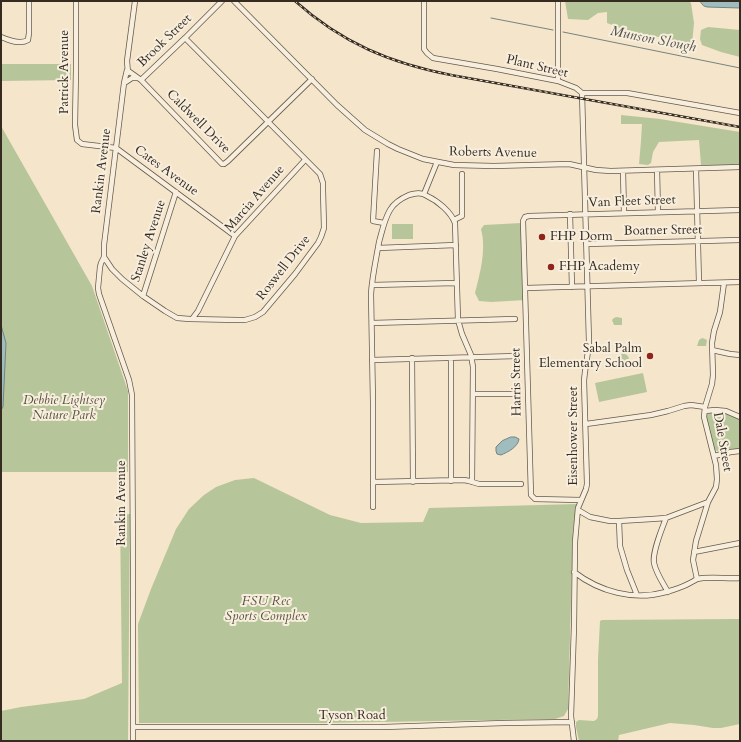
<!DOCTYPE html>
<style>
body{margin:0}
#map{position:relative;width:741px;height:742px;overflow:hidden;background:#f5e5ca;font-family:Cardo,serif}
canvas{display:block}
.frame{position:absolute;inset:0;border:2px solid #352b21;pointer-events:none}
</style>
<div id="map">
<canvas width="741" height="742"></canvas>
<div class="frame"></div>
</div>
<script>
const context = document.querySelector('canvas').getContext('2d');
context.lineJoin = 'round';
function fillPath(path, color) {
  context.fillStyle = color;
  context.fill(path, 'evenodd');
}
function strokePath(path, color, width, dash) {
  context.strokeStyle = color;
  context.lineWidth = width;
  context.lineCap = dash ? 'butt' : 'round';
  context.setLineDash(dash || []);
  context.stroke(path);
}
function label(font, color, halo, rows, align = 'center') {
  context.font = font + ' Cardo,serif';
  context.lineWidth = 4;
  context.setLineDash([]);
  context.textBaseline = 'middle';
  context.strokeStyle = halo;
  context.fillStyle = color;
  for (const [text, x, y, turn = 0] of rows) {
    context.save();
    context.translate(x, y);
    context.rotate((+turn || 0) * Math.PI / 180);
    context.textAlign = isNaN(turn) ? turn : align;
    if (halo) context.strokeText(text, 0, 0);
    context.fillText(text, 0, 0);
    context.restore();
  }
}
fillPath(new Path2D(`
 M565,1h123l3,2 3,20 -2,21 -13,1 -11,-7 -18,-2 -30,-8 -13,-5v-11l-9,1 -10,7 -20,-1z
 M708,27l32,3v27l-19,-5 -19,-7 -2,-6 1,-9z
 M1,64h70v16l-70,1z
 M621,115l39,4 80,13v33h-39l-2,-25 -40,2 -6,10 -2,11 -3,2 -9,-1 2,-23 1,-17h-21z
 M1,126l91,160 36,105v81h-127z
 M521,223l5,77 -35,2 -12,-1 -4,-8c4,-16 9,-34 8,-51 0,-4 -1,-9 -2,-13l3,-4z
 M392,224h21v15h-21z
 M616,317l6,1v7h-8l-2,-5 2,-2z
 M702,338l3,1 2,1 -1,6h-9l2,-6z
 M623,353l4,2 2,3c-3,5 -7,9 -13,8 -2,-5 3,-10 7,-13z
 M643,373l4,19 -48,10 -4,-19z
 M712,412h10l18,7v30h-11l-10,3 -4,-2 -4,-11 -5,-23v-1z
 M254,478l76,37 31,8 62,-1 6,-14 148,-4 -4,24 -5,181 -4,7 -9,3 -232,4h-184l-1,-99 13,-35 25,-60 13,-20 15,-14 12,-8 19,-7z
 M130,514l-2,227h-127v-30l20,-4 63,-8 38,-16 -2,-168z
 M733,619h7v105l-19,4h-8l-19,-3 -24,-2 -51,12 -1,6h-39l-3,-14v-5l3,-2 15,1 3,-2 1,-3v-57l2,-38 2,-1z`), '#b7c69a');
const water = new Path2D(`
 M700,1h40v7l-33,-1 -3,-1z
 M1,325l5,18 -3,64 -2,3z
 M511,437h4l4,2c-1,8 -11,13 -18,16l-4,-1 -1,-3v-4l6,-6z`);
fillPath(water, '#9fbdbf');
strokePath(water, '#758380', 1);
strokePath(new Path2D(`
 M491,18l62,12
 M563,32l177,36`), '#758380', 1);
const minor = new Path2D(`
 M76,1v68l-1,56 2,15 5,4 34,4 119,88
 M234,1l103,104 28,25 23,14 10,5 25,10 31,6 40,1 75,-2 27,6 15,1 129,-4
 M424,1v48l3,4 6,5 64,11 61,12 18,7 6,5h45l113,20
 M1,37c7,3 19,8 27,3l1,-7v-32
 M127,70l14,10 81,84h2l4,-3 84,-82
 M128,73l-1,-12 8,-60
 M141,80l44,-42 37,-37
 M558,81v-80
 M126,82l6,-4h5
 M377,151l-4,70 11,2
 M696,169l3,114
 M657,170l1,42
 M623,171l1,42
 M424,194l13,-32
 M570,214l2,73
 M454,220l8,-4v-42
 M586,244l154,-4
 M378,248l78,-3
 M104,257l8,12 10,10 21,17 22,15 12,7 13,1 48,1h7l10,-3 8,-5 32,-38 23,-31 3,-6 3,-9 -1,-38v-7l-3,-9 -135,-136
 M104,257l-3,6 -1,4 -2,21 1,6 30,86 3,15 1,169v177
 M104,260v-15l20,-162 3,-13
 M372,285l84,-2
 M526,288l214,-6
 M143,296l33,-104
 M192,319l6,-8 37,-75 70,-76
 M372,323l143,-4
 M712,350l18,4 10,1
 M412,358l1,124
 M372,360l145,-4
 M473,394h45
 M705,411l10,-1 11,1 14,6
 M586,424l65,-9 17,-4 16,-5 7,-1 14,2
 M714,456l17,-4 9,-1
 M451,481v-123
 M373,482l91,-2 5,1 10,3h42
 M581,500l-46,-1 -4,-4 -8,-274 2,-4 4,-1 211,-6
 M373,507v-104l-2,-109c1,-17 5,-34 8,-52 3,-10 5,-22 11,-32 4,-7 12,-12 19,-15 7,-2 12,-3 18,1 11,5 24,16 28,27l3,97 4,14 9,21 2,12 -1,115
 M578,510l12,7 20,4h9l33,-2 14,-1 42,-16
 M666,518c-4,11 -14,34 -12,45 2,10 9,20 14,29
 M619,521l1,25 7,24 10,25
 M694,552l46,-9
 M574,572c26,20 60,29 92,20 7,-2 14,-4 20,-7 4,-2 8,-4 11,-6 11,-3 31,0 43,-1
 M697,579l-4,-19 3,-19 12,-39 8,-15 1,-8 -1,-14 -12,-48 1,-10 7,-23 1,-9 -1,-32 2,-12 6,-19 4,-29
 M133,727h251l120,-4 68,-1
 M574,741l-3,-25 3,-90 1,-84 3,-34 8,-19 1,-5 -3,-103c1,-13 4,-26 5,-39l-7,-249`);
strokePath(minor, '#655a4b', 6);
strokePath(minor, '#f8eedd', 4.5);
const rail = new Path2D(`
 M295,1c47,42 95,62 156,74l289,52`);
strokePath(rail, '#352b21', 2.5);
strokePath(rail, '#f8eedd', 1, [3]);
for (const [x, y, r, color] of [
 [542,237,4,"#8f2418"],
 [551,267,4,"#8f2418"],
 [650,356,4,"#8f2418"]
]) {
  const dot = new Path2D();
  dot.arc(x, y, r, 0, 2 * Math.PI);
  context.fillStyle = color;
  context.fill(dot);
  strokePath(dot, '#f8eedd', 1.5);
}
label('13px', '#352b21', '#f8eedd', [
 ["Brook Street",165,41,-44],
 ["Plant Street",537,67,13],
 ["Patrick Avenue",65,72,-90],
 ["Caldwell Drive",198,122,45],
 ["Roberts Avenue",493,153,1],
 ["Rankin Avenue",102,171,-83],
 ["Cates Avenue",166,171,36],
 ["Marcia Avenue",255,199,-49],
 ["Van Fleet Street",632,202,-2],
 ["Boatner Street",663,231,-1],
 ["Stanley Avenue",149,241,-72],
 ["Roswell Drive",284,268,-52],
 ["Harris Street",517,382,-91],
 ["Eisenhower Street",574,436,-90],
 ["Dale Street",722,442,80],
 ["Rankin Avenue",122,503,-90],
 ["Tyson Road",352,716]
]);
label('13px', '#352b21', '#f8eedd', [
 ["FHP Dorm",550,237],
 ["FHP Academy",559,267],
 ["Sabal Palm",642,349,"right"],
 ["Elementary School",642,364,"right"]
], 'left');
label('italic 13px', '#56523f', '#f8eedd', [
 ["Debbie Lightsey",64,401],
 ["Nature Park",64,416],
 ["FSU Rec",266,602],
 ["Sports Complex",266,617]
]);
label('italic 14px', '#505048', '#f8eedd', [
 ["Munson Slough",653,40,11]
]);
</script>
